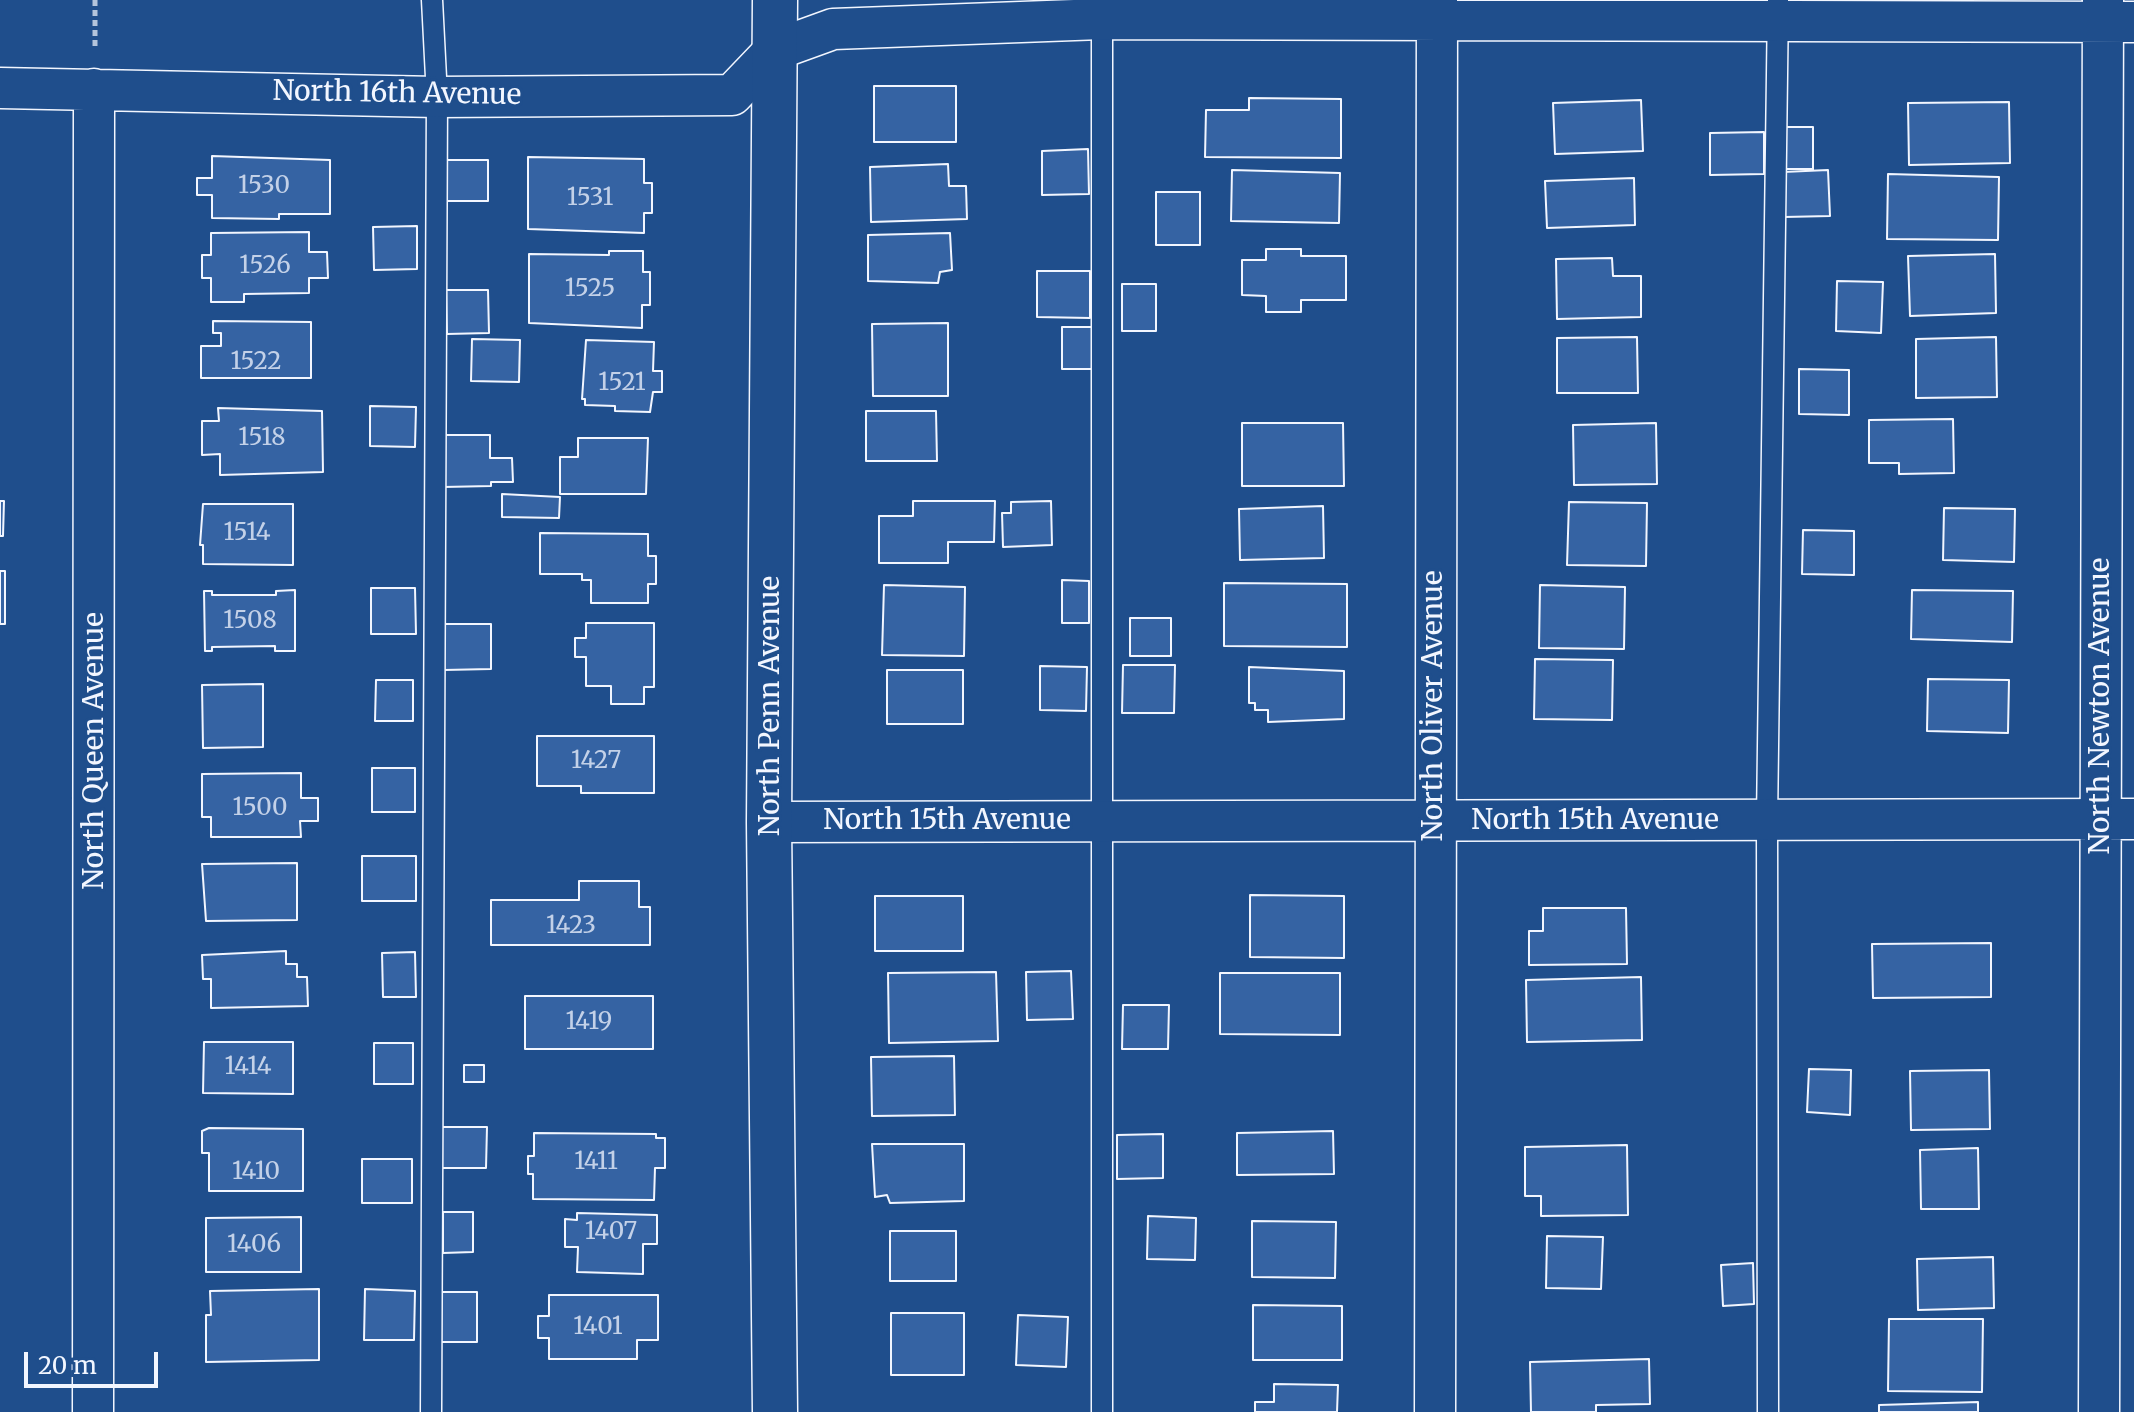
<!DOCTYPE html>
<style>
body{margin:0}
#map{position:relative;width:2134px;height:1412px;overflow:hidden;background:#1f4e8c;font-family:Merriweather,serif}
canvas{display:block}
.scale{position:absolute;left:24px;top:1352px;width:134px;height:36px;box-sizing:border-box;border:4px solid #f2f6ff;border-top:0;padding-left:10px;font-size:24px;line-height:28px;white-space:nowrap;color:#f2f6ff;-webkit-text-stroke:6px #1f4e8c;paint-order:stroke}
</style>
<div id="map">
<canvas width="2134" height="1412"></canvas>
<div class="scale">20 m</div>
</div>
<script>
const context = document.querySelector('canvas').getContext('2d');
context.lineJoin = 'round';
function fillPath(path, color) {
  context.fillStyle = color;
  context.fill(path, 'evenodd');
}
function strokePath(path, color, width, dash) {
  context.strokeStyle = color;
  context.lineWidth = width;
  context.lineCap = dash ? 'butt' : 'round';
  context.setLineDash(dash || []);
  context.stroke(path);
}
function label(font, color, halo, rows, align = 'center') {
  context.font = font + ' Merriweather,serif';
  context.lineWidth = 6;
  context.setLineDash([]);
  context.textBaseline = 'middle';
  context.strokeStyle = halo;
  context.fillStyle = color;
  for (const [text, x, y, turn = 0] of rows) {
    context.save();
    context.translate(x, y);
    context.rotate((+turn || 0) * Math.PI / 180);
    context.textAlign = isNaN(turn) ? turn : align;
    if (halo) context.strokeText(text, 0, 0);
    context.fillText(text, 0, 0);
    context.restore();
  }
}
const building = new Path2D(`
 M874,86h82v56h-82z
 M1249,98l92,1v59l-136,-1 1,-47h43z
 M1641,100l2,51 -88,3 -2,-51z
 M2009,102l1,61 -101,2 -1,-62z
 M1784,127h29v42h-28z
 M1764,132v42l-54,1v-42z
 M1088,149l1,45 -47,1v-44z
 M212,156l118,4v54h-51v5l-67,-1v-23h-15v-17h15z
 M528,157l116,2v24h8v30h-8v20l-116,-4z
 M446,160h42v41h-42z
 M948,164l1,22h17l1,33 -96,3 -1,-55z
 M1232,170l108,3 -1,50 -108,-2z
 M1828,170l2,46 -46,1 -1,-45z
 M1888,174l111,3 -1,63 -111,-1z
 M1634,178l1,47 -88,3 -2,-47z
 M1156,192h44v53h-44z
 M417,226v43l-43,1 -1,-43z
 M309,232v20h18l1,26h-19v15l-65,1v8h-33v-24h-9v-23h9v-22z
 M950,233l2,37 -12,2 -2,11 -70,-2v-46z
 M1266,249h35v7h45v44h-45v12h-35v-16l-24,-1v-35h24z
 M609,251h34v21h7v33h-8v23l-113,-5v-69l80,1z
 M1995,254l1,59 -86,3 -2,-60z
 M1612,258l1,18h28v41l-84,2 -1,-60z
 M1037,271h53v47l-53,-1z
 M1837,281l46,1 -2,51 -45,-2z
 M1122,284h34v47h-34z
 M446,290h42l1,43 -42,1z
 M213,321l98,1v56h-110v-32h20v-13h-8z
 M948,323v73h-75l-1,-72z
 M1062,327h31l-1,42h-30z
 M1637,337l1,56h-81v-55z
 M1996,337l1,60 -81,1v-59z
 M472,339l48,1 -1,42 -48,-1z
 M586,340l68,2 -1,29h9v21h-9l-3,20 -35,-1v-5l-30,-1v-6h-3z
 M1799,369l50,1v45l-50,-1z
 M370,406l46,1 -1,40 -45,-1z
 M218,408l104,3 1,61 -103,3v-21l-18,1v-34h17z
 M866,411h70l1,50h-71z
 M1953,419l1,54 -55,1v-11h-30v-43z
 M1242,423h101l1,63h-102z
 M1656,423l1,61 -83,1 -1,-60z
 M442,435h48v23h22l1,24h-22v4l-48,1z
 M578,438h70l-2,56h-86v-37h18z
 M502,494l58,3 -1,21 -57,-1z
 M0,501h4l-1,35h-3z
 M913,501h82l-1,41h-46v21h-69v-47h34z
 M1051,501l1,44 -49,2 -1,-34h9v-11z
 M1569,502l78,1 -1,63 -79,-1z
 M203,504h90v61l-90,-1v-19h-3z
 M1323,506l1,52 -84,2 -1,-51z
 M1944,508l71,1 -1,53 -71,-2z
 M1803,530l51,1v44l-52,-1z
 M540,533l108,1v22h8v28h-8v19h-57v-23h-9v-6h-42z
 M0,571h5v53h-5z
 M1062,580l27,1v42h-27z
 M1224,583l123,1v63l-123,-1z
 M884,585l81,2 -1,69 -82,-1z
 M1540,585l85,2 -1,62 -85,-1z
 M371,588h44l1,46h-45z
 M295,590v61h-20v-5l-63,1v4h-7l-1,-60h8v4h64v-4z
 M1912,590l101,1 -1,51 -101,-3z
 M1130,618h41v38h-41z
 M586,623h68v64h-10v17h-33v-18h-25v-29h-11v-19h11z
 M443,624h48v45l-47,1z
 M1535,659l78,1 -1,60 -78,-1z
 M1123,665h52l-1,48h-52z
 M1040,666l47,1 -1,44 -46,-1z
 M1249,667l95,4v48l-76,3v-12h-13v-7h-6z
 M887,670h76v54h-76z
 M1928,679l81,1 -1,53 -81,-2z
 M376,680h37v41h-38z
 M263,684v63l-60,1 -1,-63z
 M537,736h117v57h-73v-7h-44z
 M372,768h43v44h-43z
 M301,773v25h17v23h-18l1,16h-90v-20h-9v-43z
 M362,856h54v45h-54z
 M297,863v57l-91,1 -4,-57z
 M579,881h60v26h11v38h-159v-45h88z
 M1250,895l94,1v62l-94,-1z
 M875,896h88v55h-88z
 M1543,908h83l1,56 -98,1v-34h14z
 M1991,943v54l-118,1 -1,-54z
 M286,951v13h11v13h10l1,29 -97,2v-29h-8l-1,-24z
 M415,952l1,45h-33l-1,-44z
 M1071,971l2,48 -46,1 -1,-48z
 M996,972l2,69 -109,2 -1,-70z
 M1220,973h120v62l-120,-1z
 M1641,977l1,63 -115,2 -1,-62z
 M525,996h128v53h-128z
 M1123,1005h46l-1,44h-46z
 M204,1042h89v52l-90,-1z
 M374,1043h39v41h-39z
 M954,1056l1,59 -83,1 -1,-59z
 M464,1065h20v17h-20z
 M1809,1069l42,1 -1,45 -43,-3z
 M1989,1070l1,59 -79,1 -1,-59z
 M442,1127h45l-1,41h-45z
 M209,1128l94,1v62h-94v-38h-7v-22z
 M1333,1131l1,43 -97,1v-42z
 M534,1133l122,1v4h9v30h-10l-1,32 -121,-1v-25h-5v-18h6z
 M1163,1134v44l-46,1v-44z
 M872,1144h92v57l-74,2 -3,-8 -12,2z
 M1627,1145l1,70 -87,1v-20h-16v-49z
 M1978,1148l1,61h-58l-1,-59z
 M362,1159h50v44h-50z
 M443,1212h30v40l-30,1z
 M577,1213l80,2v29h-14v30l-66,-2 1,-25h-13v-28l12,1z
 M1148,1216l48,2 -1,42 -48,-1z
 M301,1217v55h-95v-54z
 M1252,1221l84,1 -1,56 -83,-1z
 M890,1231h66v50h-66z
 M1547,1236l56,1 -2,52 -55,-1z
 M1993,1257l1,51 -76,2 -1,-51z
 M1753,1263l1,41 -31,2 -2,-41z
 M319,1289v71l-113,2v-47h5l-1,-24z
 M365,1289l50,2 -1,49h-50z
 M441,1292h36v50h-36z
 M549,1295h109v45h-21v19h-88v-21h-11v-22h11z
 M1253,1305l89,1v54h-89z
 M891,1313h73v62h-73z
 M1018,1315l50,2 -2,50 -50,-2z
 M1889,1319h94l-1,73 -94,-1z
 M1649,1359l1,45 -54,1v7h-65l-1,-50z
 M1274,1384l64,1 -1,27h-82v-10h19z
 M1978,1402v10h-99v-7z`);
fillPath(building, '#3563a3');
strokePath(building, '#f2f6ff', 2);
const lane = new Path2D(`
 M1102,12v1400
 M431,1412l6,-1315 -5,-97
 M1768,1412l-1,-591 11,-821`);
const street = new Path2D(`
 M0,88l437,9 295,-2 43,-45 58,-21 268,-10 1033,3
 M769,822l1365,-3
 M93,1412l1,-1323
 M1435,1412l2,-1412
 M2099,1412l4,-1412`);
const secondary = new Path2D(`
 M775,1412l-6,-590 6,-822`);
strokePath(lane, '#f2f6ff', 23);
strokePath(street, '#f2f6ff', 43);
strokePath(secondary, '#f2f6ff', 47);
strokePath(new Path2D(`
 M95,0v47`), '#b3c4dc', 5, [6, 4]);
strokePath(lane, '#1f4e8c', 20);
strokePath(street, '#1f4e8c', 40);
strokePath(secondary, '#1f4e8c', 44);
label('24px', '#c3d1e8', null, [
 ["1530",264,186],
 ["1531",590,198],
 ["1526",265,266],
 ["1525",590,289],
 ["1522",256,362],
 ["1521",622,383],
 ["1518",262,438],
 ["1514",247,533],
 ["1508",250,621],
 ["1427",596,761],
 ["1500",260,808],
 ["1423",571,926],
 ["1419",589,1022],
 ["1414",248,1067],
 ["1411",596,1162],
 ["1410",256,1172],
 ["1407",611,1232],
 ["1406",254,1245],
 ["1401",598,1327]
]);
label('28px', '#f2f6ff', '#1f4e8c', [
 ["North 16th Avenue",397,94,1],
 ["North Penn Avenue",771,706,-90],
 ["North Oliver Avenue",1434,706,-90],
 ["North Newton Avenue",2101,706,-90],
 ["North Queen Avenue",95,751,-90],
 ["North 15th Avenue",947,821],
 ["North 15th Avenue",1595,821]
]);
</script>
